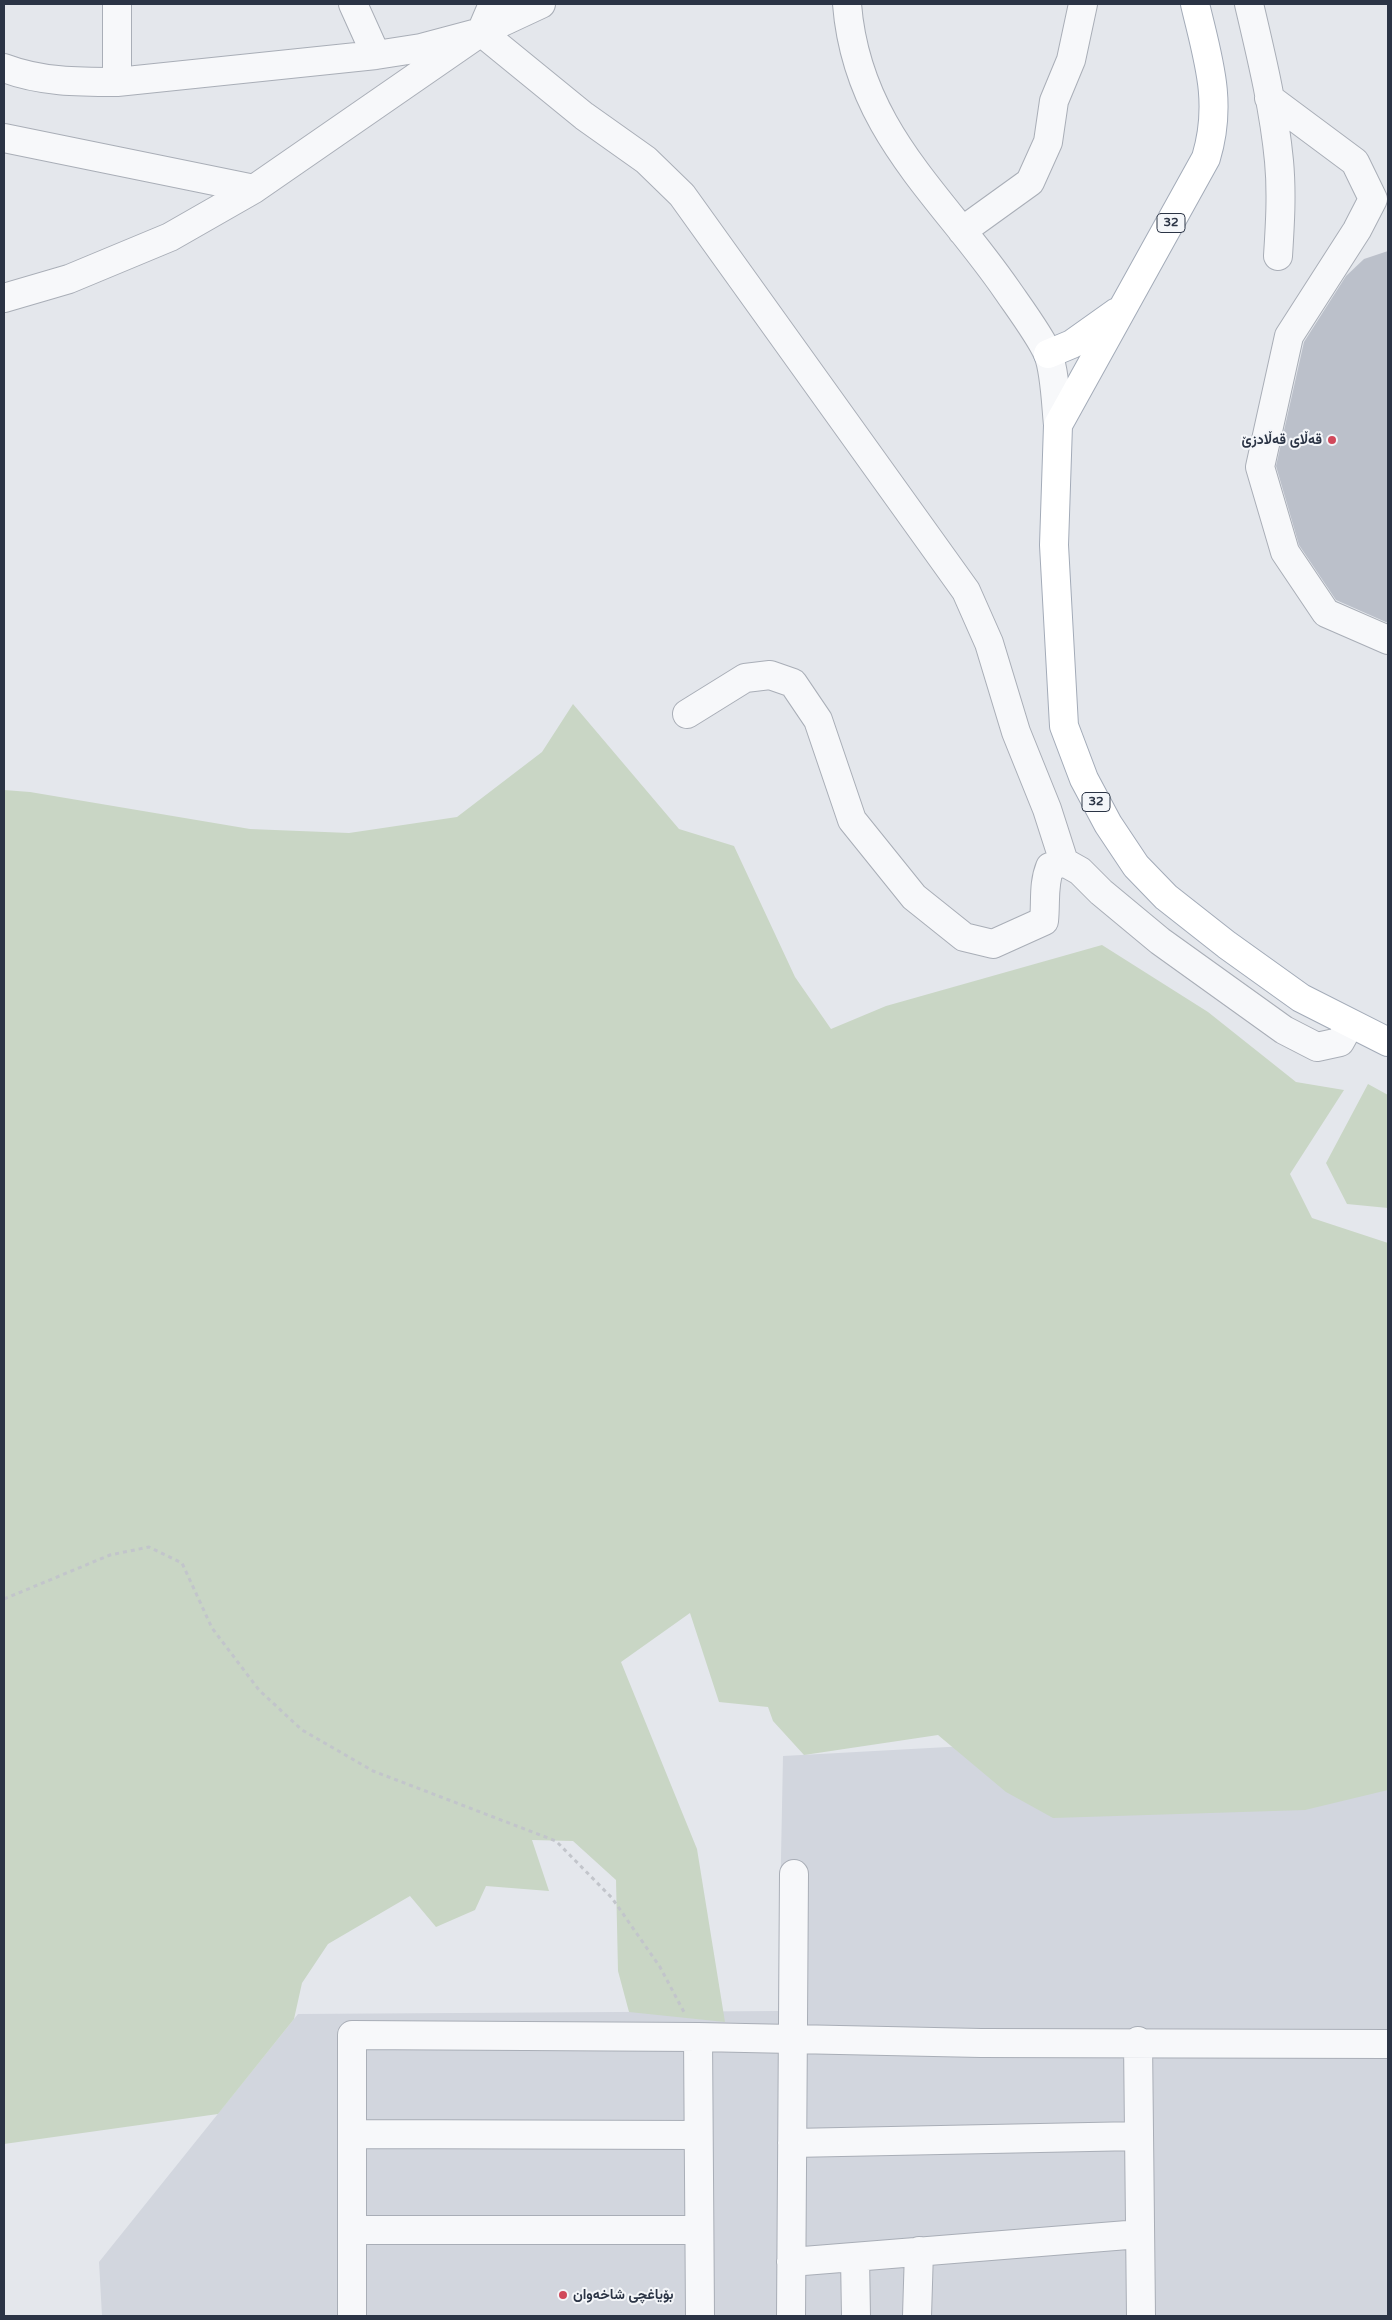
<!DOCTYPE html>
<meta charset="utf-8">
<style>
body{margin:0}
#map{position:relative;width:1392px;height:2320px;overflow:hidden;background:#e4e7ec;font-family:"Varela Round",sans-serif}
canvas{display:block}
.frame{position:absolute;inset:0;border:5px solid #2b3445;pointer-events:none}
</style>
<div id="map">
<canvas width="1392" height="2320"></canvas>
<div class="frame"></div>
</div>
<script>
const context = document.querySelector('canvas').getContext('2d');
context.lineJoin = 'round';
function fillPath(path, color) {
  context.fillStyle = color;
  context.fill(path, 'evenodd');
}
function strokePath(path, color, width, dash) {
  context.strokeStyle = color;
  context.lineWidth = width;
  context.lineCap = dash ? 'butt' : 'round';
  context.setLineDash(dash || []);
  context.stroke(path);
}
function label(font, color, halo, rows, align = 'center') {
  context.font = font + ' "Varela Round",Vazirmatn,sans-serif';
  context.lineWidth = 4;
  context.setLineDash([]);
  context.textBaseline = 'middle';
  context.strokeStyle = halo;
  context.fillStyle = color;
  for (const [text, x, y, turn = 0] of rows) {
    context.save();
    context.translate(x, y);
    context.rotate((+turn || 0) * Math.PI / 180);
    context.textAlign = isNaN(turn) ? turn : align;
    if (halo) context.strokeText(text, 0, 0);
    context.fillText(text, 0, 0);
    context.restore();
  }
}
fillPath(new Path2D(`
 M1388,1723v593h-1286l-3,-54 199,-248 480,-3 5,-255z`), '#d2d6de');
fillPath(new Path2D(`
 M573,704l106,125 55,17 61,131 36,52 55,-23 216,-61 106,67 88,70 48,8 -54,84 22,44 76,25v547l-83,20 -252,8 -47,-26 -68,-57 -134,20 -31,-34 -5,-14 -49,-5 -29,-89 -69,49 76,187 28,173 -96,-10 -11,-41 -2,-91 -43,-39 -41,-1 17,51 -63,-5 -11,24 -39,17 -26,-31 -82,48 -26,39 -8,36 -76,95 -214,30v-1354l26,2 220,37 99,4 108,-16 85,-65z
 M1368,1084l20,11v113l-41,-4 -21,-41z`), '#c9d6c5');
fillPath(new Path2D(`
 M1388,251v372l-52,-23 -37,-55 -23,-79 28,-124 42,-66 18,-17z`), '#bbc0ca');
const minor = new Path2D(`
 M353,4l23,51
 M847,4c10,126 94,190 160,286 11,16 34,47 41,64 7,17 8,52 10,71
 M1249,4c12,51 25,104 30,157 3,32 1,64 -1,95
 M481,32l103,84 62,44 36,35 284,396 23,52 27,89 31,77 17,53
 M4,68c37,14 74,14 113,14l259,-27 45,-7 60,-16 60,-28
 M117,82v-78
 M1269,98l86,64 18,37 -16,31 -68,106 -29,131 25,85 41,61 62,27
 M4,138l250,51
 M962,231l68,-49 18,-40 6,-41 17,-41 12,-56
 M4,298l65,-19 101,-42 84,-48 227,-157 12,-28
 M687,714l58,-36 25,-3 23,8 25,37 34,100 62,77 50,40 29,7 51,-23c2,-19 -1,-37 6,-54l14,-5 16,9 21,21 59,49 124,89 33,17 23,-5 10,-18
 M698,2037l2,279
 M1138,2041l3,275
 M352,2134l346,1
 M792,2143l347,-7
 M352,2230h347
 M855,2257l1,59
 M791,2262l349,-28
 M352,2316v-281l346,2 283,6 407,1
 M791,2316l3,-442
 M917,2316l2,-65`);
const major = new Path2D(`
 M1195,4c13,55 28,98 11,154l-148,267 -4,120 10,181 20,53 24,45 28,42 30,31 61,48 74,53 87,44
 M1048,354l24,-10 45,-32`);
strokePath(minor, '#a9aeb7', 30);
strokePath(major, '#a3abb8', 30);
strokePath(new Path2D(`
 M4,1599l106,-44 39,-8 33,16 30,65 47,62 43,40 71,41 183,70 56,57 48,69 25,47`), '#c2c5cb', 3, [4, 4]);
strokePath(minor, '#f7f8fa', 28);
strokePath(major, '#fff', 28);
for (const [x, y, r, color] of [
 [1332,440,5,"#d1495b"],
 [563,2295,5,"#d1495b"]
]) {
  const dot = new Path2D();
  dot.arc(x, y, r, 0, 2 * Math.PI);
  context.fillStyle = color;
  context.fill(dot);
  strokePath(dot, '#f4f6f9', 2);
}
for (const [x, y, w] of [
 [1171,223,28],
 [1096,802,28]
]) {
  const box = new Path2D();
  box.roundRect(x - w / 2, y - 9.5, w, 19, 4);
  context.fillStyle = '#f4f6f9';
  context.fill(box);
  strokePath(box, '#2b3445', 1);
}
label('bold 12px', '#2b3445', null, [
 ["32",1171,223],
 ["32",1096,802]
]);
label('bold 14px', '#2b3445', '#f4f6f9', [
 ["قەڵای قەڵادزێ",1322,440],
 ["بۆیاغچی شاخەوان",573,2295,"left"]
], 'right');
</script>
